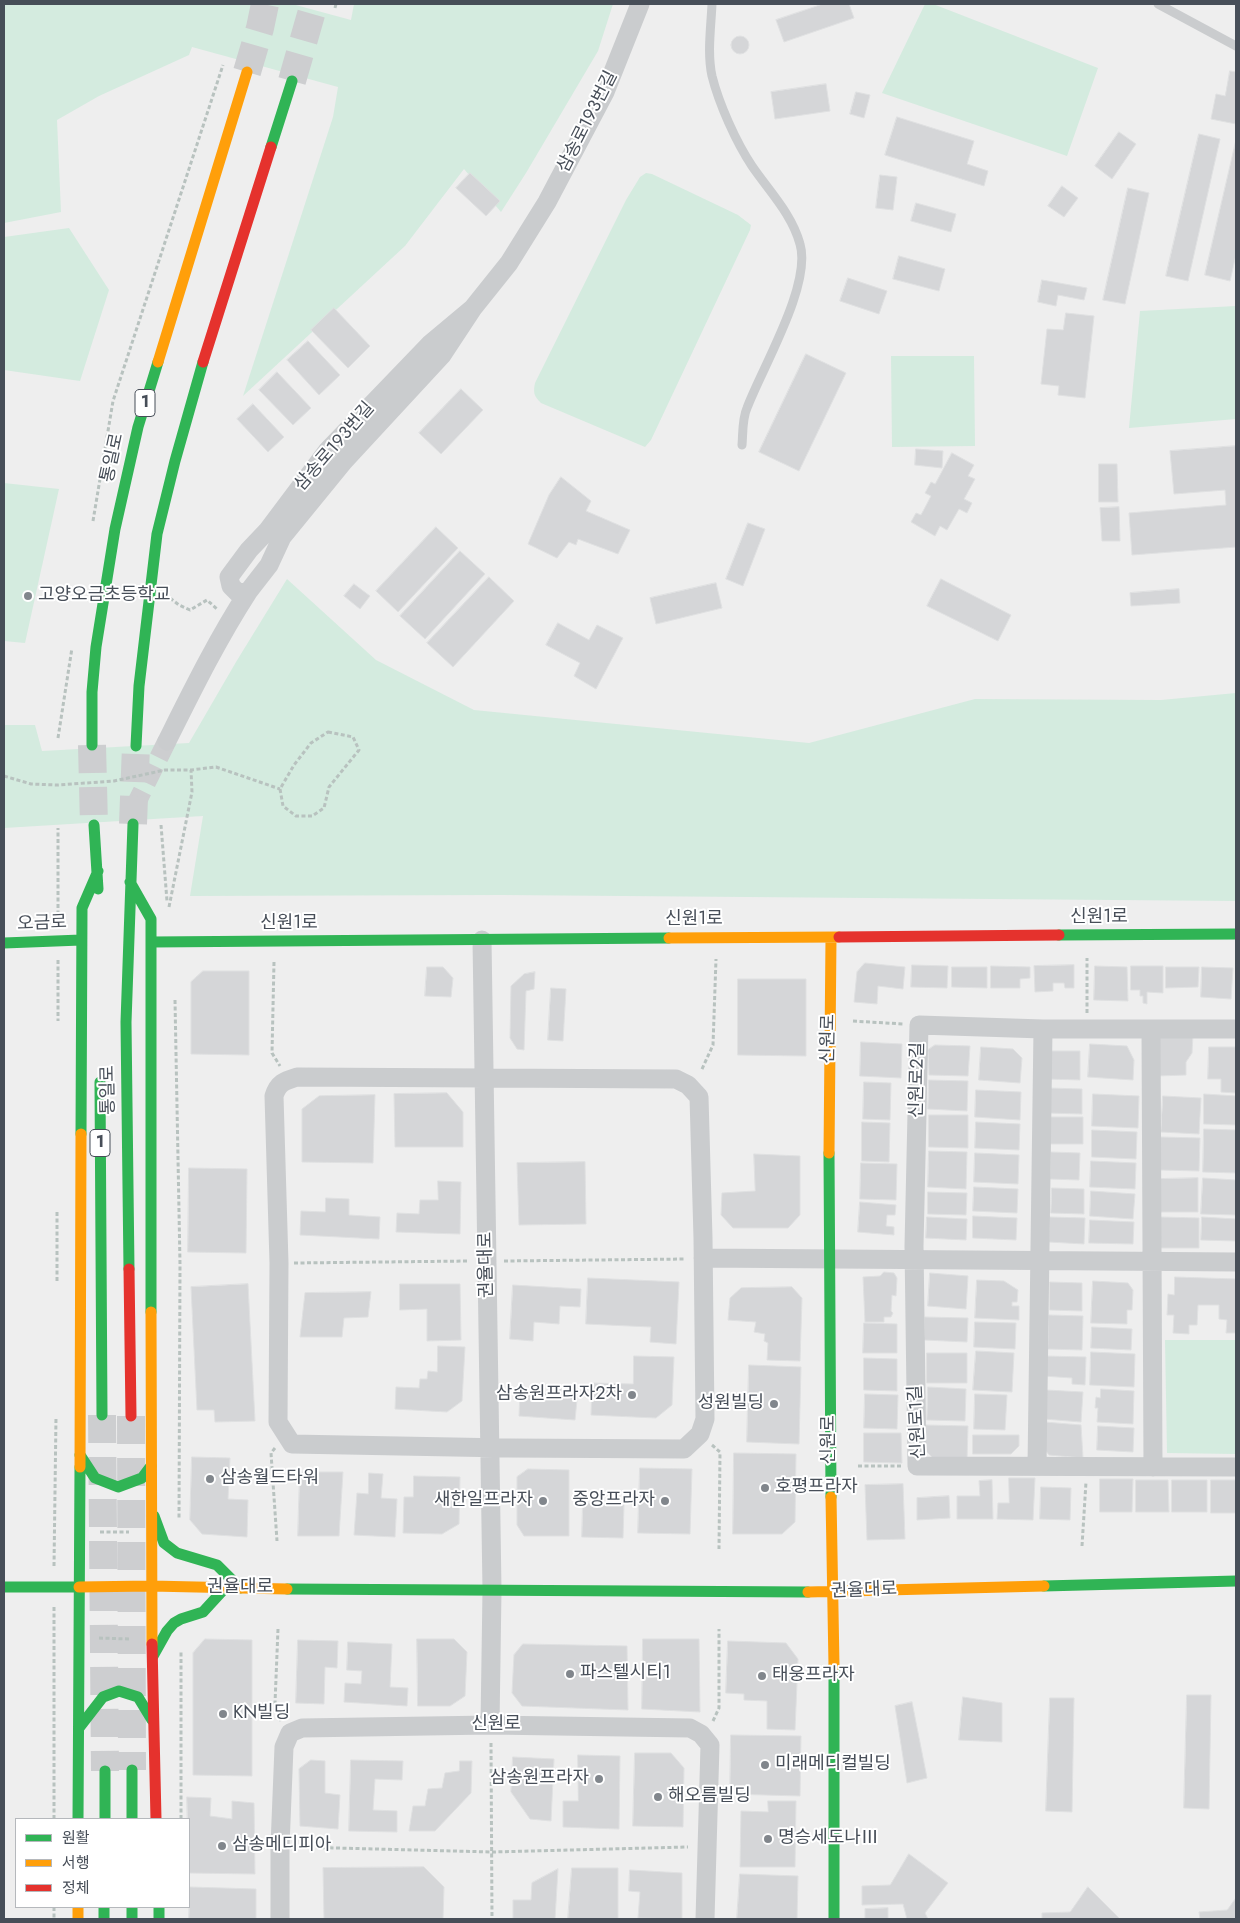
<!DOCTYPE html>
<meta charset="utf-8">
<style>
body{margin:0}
#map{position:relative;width:1240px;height:1923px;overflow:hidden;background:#eee;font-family:Jost,"Noto Sans KR",sans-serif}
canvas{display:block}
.frame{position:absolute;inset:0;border:5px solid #474e58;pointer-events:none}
.legend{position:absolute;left:15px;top:1818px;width:175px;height:90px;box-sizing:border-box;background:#fff;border:1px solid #b5b8bc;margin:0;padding:6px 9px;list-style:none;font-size:15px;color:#474e58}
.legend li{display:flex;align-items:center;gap:10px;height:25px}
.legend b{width:25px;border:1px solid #b5b8bc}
</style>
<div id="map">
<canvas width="1240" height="1923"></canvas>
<div class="frame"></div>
<ul class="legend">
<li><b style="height:6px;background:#30b455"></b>원활</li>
<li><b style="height:6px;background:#ff9f0a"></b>서행</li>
<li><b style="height:6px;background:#e5322d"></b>정체</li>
</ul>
</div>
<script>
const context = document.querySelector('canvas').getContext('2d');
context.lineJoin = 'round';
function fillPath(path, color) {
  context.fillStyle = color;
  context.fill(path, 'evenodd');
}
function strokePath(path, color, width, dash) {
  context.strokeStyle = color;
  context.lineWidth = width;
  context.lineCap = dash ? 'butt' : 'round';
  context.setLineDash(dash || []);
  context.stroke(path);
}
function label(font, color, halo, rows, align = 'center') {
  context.font = font + ' Jost,"Noto Sans KR",sans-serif';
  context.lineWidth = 4;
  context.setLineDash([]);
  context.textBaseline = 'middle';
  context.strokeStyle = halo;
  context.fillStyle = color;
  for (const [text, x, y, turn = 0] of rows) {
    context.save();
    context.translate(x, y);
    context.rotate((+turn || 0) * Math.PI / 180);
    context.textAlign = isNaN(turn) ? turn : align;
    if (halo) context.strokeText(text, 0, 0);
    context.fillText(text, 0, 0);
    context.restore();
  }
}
fillPath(new Path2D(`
 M4,4h288l59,16 3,-16h259l-15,47 -72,122 -25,39 -37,-43 -59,77 -162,150 90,-279 5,-30 -146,-40 -3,8 -90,41 -42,24 4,92 -57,11z
 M925,4h8l165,64 -31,88 -185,-63z
 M646,173l6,1 86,41 13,10 -1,5 -99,210 -6,7 -104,-44c-7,-7 -8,-10 -6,-20l91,-183 14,-23z
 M69,228l40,62 -29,91 -76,-11v-133z
 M1236,306v113l-107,9 11,-117z
 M891,356h83l1,90 -83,1z
 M4,483l55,6 -34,154 -21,-2z
 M287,579l89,81 98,50 335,33 166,-44 186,1 75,-7v208l-734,-6 -312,1 13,-80 -199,12v-103h31l7,26 147,-8 47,-81z
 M1165,1340h71v114l-69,-1z`), '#d4ebdf');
const building = new Path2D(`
 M823,4h26l5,14 -70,24 -8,-22z
 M731 45a9 9 0 1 1 18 0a9 9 0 1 1-18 0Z
 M1230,71l6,1v52l-25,-5 5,-25 9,2z
 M826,84l4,27 -55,8 -4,-27z
 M856,92l14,3 -6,23 -14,-4z
 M897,117l77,24 -7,23 21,7 -4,15 -99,-31z
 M1119,132l17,12 -24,35 -17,-13z
 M1199,134l21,5 -32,142 -22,-5z
 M1236,140v115l-6,26 -25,-6z
 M470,173l30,28 -14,15 -30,-28z
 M880,175l17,2 -4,33 -17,-2z
 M1062,186l16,12 -14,19 -16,-11z
 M1128,188l21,5 -24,111 -22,-4z
 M916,203l40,11 -5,18 -40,-11z
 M899,256l46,13 -6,22 -46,-12z
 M848,278l39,13 -8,23 -39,-13z
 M1042,280l45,8 -3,12 -26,-5 -2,11 -18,-4z
 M334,308l36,38 -22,22 -37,-38z
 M1066,313l28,3 -9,82 -27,-3 1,-9 -18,-2 6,-55 16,1z
 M308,341l32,34 -21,20 -32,-35z
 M806,354l40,19 -47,98 -40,-19z
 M277,372l34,36 -18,17 -34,-35z
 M461,389l22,21 -42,44 -22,-21z
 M253,404l31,33 -16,15 -31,-33z
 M1236,446v101l-104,8 -3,-42 97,-8 -1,-15 -51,4 -4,-43z
 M916,449l27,2 -1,17 -27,-3z
 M952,453l22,12 -6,11 7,3 -11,20 8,4 -5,10 -8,-4 -12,21 -7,-4 -5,10 -24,-14 5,-9 5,2 10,-19 -6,-3 6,-11 4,2z
 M1099,464h18l1,38h-19z
 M561,477l30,24 -5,10 44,19 -12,24 -40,-15 -2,6 -7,-3 -12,16 -29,-14 21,-49z
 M1119,507l1,34h-18l-2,-33z
 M748,523l17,6 -22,57 -17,-7z
 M436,527l22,21 -60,64 -22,-21z
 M460,551l25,23 -60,65 -25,-23z
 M489,577l25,24 -61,66 -26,-24z
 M941,579l70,36 -13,26 -71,-35z
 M716,583l6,25 -66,16 -6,-26z
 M354,584l16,12 -10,13 -16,-13z
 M1179,589l1,14 -49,3 -1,-13z
 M558,623l31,17 8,-15 26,13 -27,51 -22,-13 6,-13 -34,-18z
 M865,963l40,4 -2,22 -25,-3 -1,18 -23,-2 3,-30z
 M912,965l36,1 -1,22 -36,-1z
 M1074,965v23h-9l-1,-5h-11v8l-18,1 -1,-26z
 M991,966l39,1v11l-10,1v9h-29z
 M1095,966l32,1 1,34 -34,-1z
 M1131,966h32v27l-16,-1v12l-4,-1v-7h-3v-6h-9z
 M427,967h16l10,11 -2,19 -26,-1z
 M952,967h35v21l-35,-1z
 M1166,967h33l-1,20 -32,1z
 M1202,967l31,1 -2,31 -30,-2z
 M203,971h46v84l-58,-1v-72z
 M535,972l-1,17 -8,2 -2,59 -7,-1 -7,-11 1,-52 13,-12z
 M738,979h68v77l-68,-1z
 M551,988l15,1 -3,52 -15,-1z
 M1164,1033l29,1 -1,19 -6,9v13l-29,1 -1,-37z
 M861,1042l41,2 -1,34 -41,-2z
 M1090,1044l37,2 7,14 -1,20 -45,-3z
 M935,1045l35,1 -2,30 -39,-1 -1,-25z
 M981,1047l32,2 9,9 -2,25 -41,-3z
 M1209,1047h27v46l-15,-1v-13h-13z
 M1052,1051h28v29l-33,-1z
 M929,1080l39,1 -1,30 -39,-2z
 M864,1082l27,1 -1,37 -27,-1z
 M1048,1088l34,1v25l-34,-1z
 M976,1090l45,2 -1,28 -45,-3z
 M447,1093l16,19v35h-68l-1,-53z
 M1093,1094l46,2 -1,32 -46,-2z
 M1204,1094l32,2v29l-32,-1z
 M375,1095l-2,68 -71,-1v-53l17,-13z
 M1163,1096l38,2 -2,36 -38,-2z
 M929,1115h39v33l-39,-1z
 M1048,1117h35v27h-34z
 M862,1122l28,1 -1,39 -27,-1z
 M976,1122l44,2 -1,26 -44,-2z
 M1204,1129l32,1v43l-33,-1z
 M1092,1130l45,2 -1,27 -44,-2z
 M1161,1137l39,1 -1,33 -39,-1z
 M929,1151l38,1 -1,37 -38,-2z
 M1051,1152l29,1 -1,27 -29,-1z
 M975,1153l44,2 -1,29 -44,-2z
 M754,1154l46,2v59l-12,13h-55l-12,-13 1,-22 33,-2z
 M1091,1161l45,2 -1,26 -45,-2z
 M585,1162l1,62 -67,1 -2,-62z
 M861,1163l36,1 -1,36 -36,-1z
 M189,1168l58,1 -1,84 -58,-1z
 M1198,1178v34h-38v-33z
 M1203,1178l33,2v35l-35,-1z
 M438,1181l23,1 -1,52 -64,-2 1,-19 22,1 1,-14h18z
 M974,1187l44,2 -1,24 -44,-2z
 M1052,1188l32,1v25l-33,-1z
 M1091,1191l44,3 -2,25 -43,-3z
 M928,1192l39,1 -1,22 -38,-1z
 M326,1198l23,1v16l31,2 -1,22 -79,-4 1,-24 24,1z
 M860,1202l36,3 -1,10h-8l-1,11 8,1v8l-36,-3z
 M973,1216l44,2 -1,22 -43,-2z
 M927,1217l40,2 -1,21 -40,-2z
 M1050,1217l35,1 -1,26 -35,-2z
 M1161,1217l38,1v30h-39z
 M1202,1217l34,2v22l-35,-1z
 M1090,1220l44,2 -1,22 -44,-1z
 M884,1272l10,1 3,5 -1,18 -4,-1 -1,16 2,2 -2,4h-7v5h-19l-2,-45 17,-1z
 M930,1273l38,3 -2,33 -38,-3z
 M1175,1277l61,2v54h-10l1,-13 -8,-1v-14h-21l-1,20h-8v9l-16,-1 1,-18h-7l1,-21 6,1z
 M588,1278l91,4 -3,62 -26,-2 1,-15 -65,-3z
 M977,1280l27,1 14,9 -1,12h-5v4h7v14l-44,-2z
 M1093,1281l35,2 5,7 -1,20h-5v14l-36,-1z
 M1050,1282l32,1v28l-32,-1z
 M248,1284l7,137 -40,1 -1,-12h-17l-6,-123z
 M400,1284h60l1,56 -34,1v-32l-27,1z
 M513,1285l68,4 -1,18 -20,-1 -1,18 -25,-2 -1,19 -23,-2z
 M792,1287l10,11 -2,63 -33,-1 1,-17 -4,-2 1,-7 -11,-2 2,-10 -28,-2 2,-22 11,-10z
 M371,1292l-3,25 -24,1 -2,19h-42l5,-44z
 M1049,1315l34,1 -1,34 -34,-1z
 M925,1317l43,1 -1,24 -43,-2z
 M975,1322l41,1 -1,26 -41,-2z
 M864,1323l33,1v29h-34z
 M1092,1327l40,2 -1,21 -40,-2z
 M438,1346l27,1 -3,54 -15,11 -52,-3 1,-22 23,1 1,-9h7l1,-8 9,1z
 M976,1351l38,2 -2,39 -39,-2z
 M1091,1352l44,2 -1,33 -44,-2z
 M927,1353h40v30h-40z
 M634,1356l40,1 -2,48 -16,13 -65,-3 1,-32 41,1z
 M1044,1356l42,1 -1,28 -13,-1v-6l-29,-2z
 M864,1358l33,1v32l-33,-1z
 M749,1365l52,2 -2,77 -52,-2z
 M928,1387l38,2 -1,32 -38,-1z
 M549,1388l29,2 -3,30 -56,-4 1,-24 29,2z
 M1101,1389l33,2 -1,33 -36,-2 1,-14h-3l1,-11 4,1z
 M1046,1390l37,2 -2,30 -37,-3z
 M865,1394l33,1 -1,34 -33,-1z
 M975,1394l32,1 -2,35 -31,-1z
 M1044,1422l37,3 2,33 -34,-3 -5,-6z
 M926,1425l42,1 -1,34 -33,-1 -8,-8z
 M1098,1426l36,2 -1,24 -36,-2z
 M864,1433h37l1,30 -38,-1z
 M973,1435h46v11l-8,8h-38z
 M734,1453l62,1 -1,68 -13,12h-49z
 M192,1457l38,1 -2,41 20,1 -1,37 -45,-3 -12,-14z
 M640,1468l52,1 -2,65 -52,-1z
 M528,1469l41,1v66h-45l-7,-11v-48z
 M300,1472h43l-4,64h-41z
 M369,1473l14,1 -2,24 16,1 -2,38 -41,-2 3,-42 11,1z
 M414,1476l46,1 -1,47 -17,10 -39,-1 1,-36h9z
 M1009,1478h26l-2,42 -36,-1 1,-16h11z
 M1100,1479h33l-1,33h-32z
 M992,1480l1,39h-36v-23h23l-1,-15z
 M1136,1480h32l1,32h-33z
 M1172,1480h35v32h-35z
 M1211,1480h25v33h-25z
 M903,1484l2,55 -38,1 -2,-55z
 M1041,1487l30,1 -1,32 -30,-1z
 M949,1496l1,22 -33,2v-22z
 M583,1503l41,1 -1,34 -41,-1z
 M205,1639l47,1v136l-59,-1v-122z
 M417,1639h37l13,13 -2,44 -15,10h-32z
 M643,1639h56l1,73 -58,-3z
 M298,1640l40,1 -1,27 -12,-1 -1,37 -28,-1z
 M728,1641l58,2 12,16 -3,71 -28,-1v-28l-23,-1v-6l-18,-1z
 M348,1642l44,2 -2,43 18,1 -1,18 -63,-4 1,-19 16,1 1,-13 -15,-1z
 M523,1644l104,2 1,64 -106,-4 -10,-13 2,-38z
 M1187,1695h24l-2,114 -25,-1z
 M963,1697l39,6v39l-43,-2z
 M1050,1698h24l-2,114 -26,-1z
 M912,1702l15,76 -20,5 -12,-77z
 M731,1735l70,1 -1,60 -70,-2z
 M635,1753h36l13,15 -1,59 -50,-1z
 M578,1755l42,1 -1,73 -56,-2v-26h15z
 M513,1757l41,2 -3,62 -21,-2 -19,-27z
 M311,1760l14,1v32l15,2 -2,34 -38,-3 -1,-57z
 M351,1760l52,1 -1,19 -27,-1 -2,31 24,1v21l-48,-1z
 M460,1761h12l-1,32 -36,38h-26l4,-25h12l3,-17 14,-1 3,-15 14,-2z
 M187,1797l24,1 -1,18 22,3v-18l22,2 1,71 -66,-1z
 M768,1801h28l-1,66h-55l1,-56 27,1z
 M909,1854l39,29 -23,30 3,6h-21l-4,-15 -41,1v-19l28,-1z
 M424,1867l20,20 -1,32h-119l-1,-51z
 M572,1868h46v51h-50z
 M558,1869l-3,50h-42v-19h18l1,-17z
 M630,1870l52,3v46l-44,-1 2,-26 -11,-1z
 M740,1874l58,2 -1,43h-60z
 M190,1887l66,2v30h-67z
 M1088,1887l32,32h-78v-6l28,-1z
 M1236,1898v21h-36l-1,-7 28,-2z
 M888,1908v11h-23v-10z`);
fillPath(building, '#d5d6d8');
strokePath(building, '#dfe0e1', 1);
strokePath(new Path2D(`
 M134,808l33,-67`), '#cdced0', 19, [19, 9]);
strokePath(new Path2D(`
 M247,72l13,-44 5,-24
 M292,81l22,-77
 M92,745l2,80
 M133,824l3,-78
 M102,1415l3,356
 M131,1416l1,354`), '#cdced0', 28, [28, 14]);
strokePath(new Path2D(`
 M335,8l1,-4
 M93,521l20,-120 110,-336
 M170,598l9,7 11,5 17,-10 10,9
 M328,732l25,5 6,13 -30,37 -5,21 -12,8h-16l-13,-10 -3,-17 14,-24 17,-22z
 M58,738l14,-90
 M4,776l27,8 27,1 56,-4 51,-11h26l25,-3 64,22
 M161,825l6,76
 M169,907l23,-115 -1,-22
 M58,921v-93
 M58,960v61
 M274,962l-2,91 8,13
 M175,1000l5,264 -1,254
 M1087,1013v-55
 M853,1021l50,3
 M702,1069l11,-24 3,-86
 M504,1261l182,-2
 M294,1263l175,-2
 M57,1281v-71
 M712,1445l8,7 -1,97
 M275,1448l-4,5 6,88
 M858,1466h43
 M100,1532h29
 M1082,1546l4,-64
 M54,1566l2,-149
 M54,1607v212
 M278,1629l-3,74 6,18
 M99,1638l31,1
 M713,1721l6,-13v-79
 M491,1743l1,176
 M181,1819v-167
 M297,1847l196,5 195,-5
 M54,1907v12`), '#b8c2bf', 3, [4, 2.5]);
strokePath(new Path2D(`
 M712,4c-1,23 -5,49 0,72 7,28 24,66 40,90 17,25 40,48 48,78 12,41 -38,124 -53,164 -5,11 -4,26 -5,37
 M1158,4l78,42`), '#caccce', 9);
strokePath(new Path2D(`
 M473,308l-43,36 -102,106 -60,80 -19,20 -20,27 2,9 7,7 10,-1 21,-27 13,-28 62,-76 98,-106 31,-47 36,-45 38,-61 58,-110 35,-88
 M167,741c25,-50 50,-101 81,-149
 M482,940l10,650 -2,135
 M1151,1029l2,438
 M1236,1029h-193l-124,-4 -5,221 3,220 319,1
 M297,1077l379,2 12,6 11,12 4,141 2,181 -5,15 -16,15 -177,-1 -215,-4 -14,-22 1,-159 -5,-167c4,-13 10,-15 23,-19z
 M703,1258l533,4
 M1037,1466l6,-437
 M280,1919v-73l4,-99 6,-14 12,-5 188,-3 200,3 11,6 9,11 -5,174`), '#caccce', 19);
strokePath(new Path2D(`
 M271,147l21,-66
 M92,745v-53l4,-45 19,-118 23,-102 20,-65
 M136,746l3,-60 18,-152 18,-73 28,-99
 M94,825l4,64
 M130,882l21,37v393
 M1059,935l177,-1
 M152,942l517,-4
 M4,943l77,-3
 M100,1082l2,333
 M81,1134l1,-226 16,-37
 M829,1153l2,344
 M129,1269l-3,-247 7,-198
 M80,1455l15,23 23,9 24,-9 9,-12
 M154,1516l10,27 13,10 40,12 23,23
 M1044,1586l192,-5
 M4,1587h75
 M287,1589l521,3
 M153,1656l14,-25 7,-8 7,-4 22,-7 22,-24
 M834,1666v253
 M79,1728l24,-31 16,-6 19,6 14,23
 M132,1770v49
 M105,1771v48
 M78,1819l2,-352
 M104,1907v12
 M132,1907v12
 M159,1907v12`), '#30b455', 11);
strokePath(new Path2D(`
 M158,362l89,-290
 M669,938l170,-1
 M829,1153l2,-215
 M151,1312l1,332
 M80,1467l1,-333
 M831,1497l3,169
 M79,1587l72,-1 136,3
 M808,1592l236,-6
 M78,1907v12`), '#ff9f0a', 11);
strokePath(new Path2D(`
 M203,362l68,-215
 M839,937l220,-2
 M129,1269l2,147
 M152,1644l4,175`), '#e5322d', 11);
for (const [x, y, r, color] of [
 [28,596,5,"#81868c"],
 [632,1395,5,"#81868c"],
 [774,1404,5,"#81868c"],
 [210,1479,5,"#81868c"],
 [765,1488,5,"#81868c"],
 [543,1501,5,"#81868c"],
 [665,1501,5,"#81868c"],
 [570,1674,5,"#81868c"],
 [762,1676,5,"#81868c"],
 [223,1714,5,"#81868c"],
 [765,1765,5,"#81868c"],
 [599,1779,5,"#81868c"],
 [658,1797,5,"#81868c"],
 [768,1839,5,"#81868c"],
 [222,1846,5,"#81868c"]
]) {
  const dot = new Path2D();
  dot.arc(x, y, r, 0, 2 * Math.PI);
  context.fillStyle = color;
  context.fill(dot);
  strokePath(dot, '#fff', 2);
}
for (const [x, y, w] of [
 [145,403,20],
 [100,1143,20]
]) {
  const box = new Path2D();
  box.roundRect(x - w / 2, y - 13.5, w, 27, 4);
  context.fillStyle = '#fff';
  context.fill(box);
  strokePath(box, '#474e58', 1);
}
label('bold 16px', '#474e58', null, [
 ["1",145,403],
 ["1",100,1143]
]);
label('18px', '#474e58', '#fff', [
 ["삼송로193번길",588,122,-63],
 ["삼송로193번길",335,447,-49],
 ["통일로",113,458,-78],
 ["신원1로",1099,918],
 ["신원1로",694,920],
 ["오금로",42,924,-2],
 ["신원1로",289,924],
 ["신원로",829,1039,-89],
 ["신원로2길",918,1080,-89],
 ["통일로",109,1090,-91],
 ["권율대로",487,1265,-91],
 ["신원로1길",918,1422,-93],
 ["신원로",830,1440,-90],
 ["권율대로",240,1588],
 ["권율대로",864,1591,-2],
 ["신원로",496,1725]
]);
label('18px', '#474e58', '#fff', [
 ["고양오금초등학교",38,596],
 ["삼송원프라자2차",622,1395,"right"],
 ["성원빌딩",764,1404,"right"],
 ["삼송월드타워",220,1479],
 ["호평프라자",775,1488],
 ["새한일프라자",533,1501,"right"],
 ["중앙프라자",655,1501,"right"],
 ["파스텔시티1",580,1674],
 ["태웅프라자",772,1676],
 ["KN빌딩",233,1714],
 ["미래메디컬빌딩",775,1765],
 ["삼송원프라자",589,1779,"right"],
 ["해오름빌딩",668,1797],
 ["명승세도나Ⅲ",778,1839],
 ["삼송메디피아",232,1846]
], 'left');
</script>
